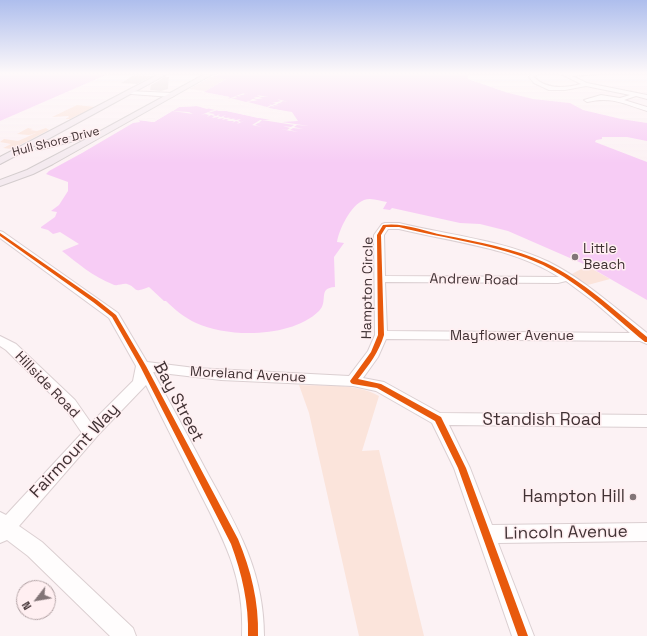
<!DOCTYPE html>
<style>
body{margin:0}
#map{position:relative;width:647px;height:636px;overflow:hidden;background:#fcf2f4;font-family:"Space Grotesk",sans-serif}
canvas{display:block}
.north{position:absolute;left:16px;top:580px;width:40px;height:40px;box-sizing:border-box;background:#ffeff1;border:1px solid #b3a3a5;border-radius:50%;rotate:239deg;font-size:11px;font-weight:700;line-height:16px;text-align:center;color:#413234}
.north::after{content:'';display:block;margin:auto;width:14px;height:18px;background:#827577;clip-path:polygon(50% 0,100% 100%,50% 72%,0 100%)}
</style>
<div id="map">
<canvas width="647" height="636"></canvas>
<div class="north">N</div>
</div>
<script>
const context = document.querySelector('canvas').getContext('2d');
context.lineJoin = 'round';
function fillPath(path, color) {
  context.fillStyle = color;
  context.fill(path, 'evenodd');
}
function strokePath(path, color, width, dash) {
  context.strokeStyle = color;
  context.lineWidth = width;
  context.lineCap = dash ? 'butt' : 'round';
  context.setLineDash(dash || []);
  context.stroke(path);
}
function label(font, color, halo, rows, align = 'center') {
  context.font = font + ' "Space Grotesk",sans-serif';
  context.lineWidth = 3;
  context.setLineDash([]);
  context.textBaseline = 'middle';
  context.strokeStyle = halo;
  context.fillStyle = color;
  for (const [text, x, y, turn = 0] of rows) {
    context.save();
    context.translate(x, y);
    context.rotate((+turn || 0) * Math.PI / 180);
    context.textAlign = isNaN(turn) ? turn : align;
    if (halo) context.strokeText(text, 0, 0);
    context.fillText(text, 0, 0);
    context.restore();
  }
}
fillPath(new Path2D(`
 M211,77l16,1 -21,13 -17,-2z`), '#f8e4e7');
fillPath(new Path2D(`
 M77,105l19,2 -26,12h-5l4,-2 -1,-1 -16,1z
 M28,128l5,1 -3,1 7,1 9,-3 3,2 -37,19 -9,-1 8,-4 -11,-2 4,-3 14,2 18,-8 -7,2 -12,-1z
 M587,266l23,13 -26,7 -16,-10z
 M299,385c26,1 57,-2 80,11l-17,55 17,-1 45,186h-65l-50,-223z`), '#fbe4db');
fillPath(new Path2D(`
 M0,74h108l-108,47z
 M219,74h248l1,5 37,13 28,7 37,4 13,7 38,9 26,4v18l-20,-4h-25v2l-6,1 -1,2 52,20v138l-61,-35 -78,-34 -28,-7 -20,-1 -68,-15 -2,2 -7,-1 4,-7c-7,-1 -16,-5 -23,-2 -13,5 -25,29 -27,42l7,1 -10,14 1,30c-18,1 -6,14 -16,24 -28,27 -90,27 -123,12 -11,-5 -22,-14 -30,-22h-2l-15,-14c-18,7 -10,1 -22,-3 -5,-1 -10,3 -15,0 -18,-7 -35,-21 -50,-33l17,-7 -19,-12 -7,2 -5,-4 -7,-2v-1l14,-10 2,-5 -6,-1 8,-6 9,-14v-9l-22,-8 3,-3 33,-18 51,-30 7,-1 -1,-2 15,2 25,-15 18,-1 10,3 3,-2 48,11 30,1 -5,-8 -58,-12 4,-2 -25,-5 22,-13 -13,-2z`), '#f7ccf5');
fillPath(new Path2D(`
 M202,92l28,5 -2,2 16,-6 5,1 -4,-1 -2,1 2,1h-4l-2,1 3,1 -5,-1 -2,1 3,1h-7l15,4 3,-1 -4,-1 5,1 2,-2h-3h5l2,-1 -3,-1h7l-3,-2 11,2h-6l-3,1 4,1h-6l-3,1 4,1h-6l-4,1 19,5 4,-2 -4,-2 5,2 4,-2 -4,-1h5l4,-1 -4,-2 12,3 -6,-1 -3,2 5,1 -6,-1 -3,2 4,1 -6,-1 -1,1 3,1 -5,-1 -3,2 24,4 6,9 -16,1 27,4 -12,-1 -3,2 9,2 -10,-1 -3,2 8,2 -19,-3 8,1 3,-2 -7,-2 8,1 3,-2 -32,-5 -3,3 7,1 -8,-1 -3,2 7,2 -10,-2 8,-5h10l-44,-9h-9l1,-1 -10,3 7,1 -2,1 3,1 4,-2 -2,2 3,1 5,-2 -3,2 3,1 5,-1 -3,1 3,1 5,-1 -3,1 3,1 5,-1 -3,2 3,1 5,-2 -9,4 2,-2 -3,-1 -4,2 2,-2h-8l3,-1 -3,-1 -4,1 2,-2 -7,1 2,-2 -7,1 2,-2 -3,-1 -4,2 2,-2 -4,-1 -4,1 10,-4h-2l6,-1 -18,-4 -18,1 -6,4 16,1 4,2 -21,-3 -18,11 -17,-2 2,-2 15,2 24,-15 19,-1 10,3 4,-1 47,10 27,2 -3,-5 -57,-12 -2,-3 -19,-4z`), '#fcf2f4');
fillPath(new Path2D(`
 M134,75l18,1 -15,8 -16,-1z
 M165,77h4l-1,12 -7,2 -11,-1 1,-5z`), '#e4d9d8');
const minor = new Path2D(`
 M532,74h6l-4,3c12,13 31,11 47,7l-20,-10h36l-25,2 15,7 60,12v4l-11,-3 -12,4 23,7v4c-23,-7 -35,-15 -60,-9l-3,-2 17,-5 19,3 10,-3 -44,-9 -21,4h-16l-15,-7 -5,-6z
 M129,91l43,2 3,2 -3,2 -41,-3 -2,-1z
 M385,223h14c49,12 104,17 150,39 36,18 66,46 98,71v11l-7,-3 -254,-2 -8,18 -15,21 21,4 56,31 207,2v12l-198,-2 21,43 22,57 155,-2v18l-149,2 36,93h-22l-58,-168 -22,-45 -56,-32 -23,-5 -132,-6 -68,-8c19,34 37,68 55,102 30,54 56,98 56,162h-22c3,-62 -20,-99 -47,-153 -16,-32 -33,-65 -49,-98l-47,49 -80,92 23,16 91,86 3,8h-26l-82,-80 -21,-16 -7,3v-31l6,3 76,-82 -17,-25 -59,-58 -6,-4v-10l16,8 59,56 16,23 42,-42 3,-15 -27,-48 -109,-80v-7l3,1 115,81 29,49 48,6 154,8 19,-25 7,-16 -1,-100 8,-11zM388,229h11c53,13 113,18 160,48l-174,-1 -1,-41zM566,281l27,20 37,32 -243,-2 -2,-49 173,1z`);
const major = new Path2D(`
 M159,74h8l-130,71 54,-13 4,2 110,-60h8l-160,90 -20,10 -33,12v-6l27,-10 63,-33 -51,13 -3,-1v-4l-36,19v-7z`);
strokePath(minor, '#dbcfd1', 2);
strokePath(major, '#d4cdce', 2);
fillPath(minor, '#fffdfd');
fillPath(major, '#f4eaef');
fillPath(new Path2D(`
 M383,225c19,-3 42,6 60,10 35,7 71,13 103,28 38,18 69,48 101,74v5h-2c-33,-27 -64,-58 -102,-77 -43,-20 -98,-26 -144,-38h-13l-5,8 3,100c-5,17 -15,30 -26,44l23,5 60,33 25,51 62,168h-10l-60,-168 -23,-47 -58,-33 -24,-4 -2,-1 -1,-2 21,-29 7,-17 -1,-100z
 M0,233l97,67 19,15 30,51 92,173c13,31 21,63 20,97h-10c1,-32 -6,-62 -17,-92l-91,-178 -28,-49 -19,-15 -93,-66z`), '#e8590c');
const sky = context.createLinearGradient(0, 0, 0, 163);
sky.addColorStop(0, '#aebeed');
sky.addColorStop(0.45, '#fef9fa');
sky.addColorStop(1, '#fef9fa00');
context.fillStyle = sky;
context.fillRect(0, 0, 647, 163);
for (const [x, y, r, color] of [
 [575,257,4,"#827577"],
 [633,497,4,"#827577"]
]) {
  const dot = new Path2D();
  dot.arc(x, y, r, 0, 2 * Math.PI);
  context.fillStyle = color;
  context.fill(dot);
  strokePath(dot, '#ffeff1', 1.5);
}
label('12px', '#413234', '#ffeff1', [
 ["Hull Shore Drive",56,142,-14]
]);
label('14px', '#413234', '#ffeff1', [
 ["Little",583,249],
 ["Beach",583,265]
], 'left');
label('14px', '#413234', '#ffeff1', [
 ["Andrew Road",474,280,1],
 ["Hampton Circle",368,288,-89],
 ["Mayflower Avenue",512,336],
 ["Moreland Avenue",248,375,3],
 ["Hillside Road",47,385,46]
]);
label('17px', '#413234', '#ffeff1', [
 ["Bay Street",178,402,62],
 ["Standish Road",542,420],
 ["Fairmount Way",75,451,-47],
 ["Lincoln Avenue",566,533,-1]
]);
label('17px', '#413234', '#ffeff1', [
 ["Hampton Hill",625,497]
], 'right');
</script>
